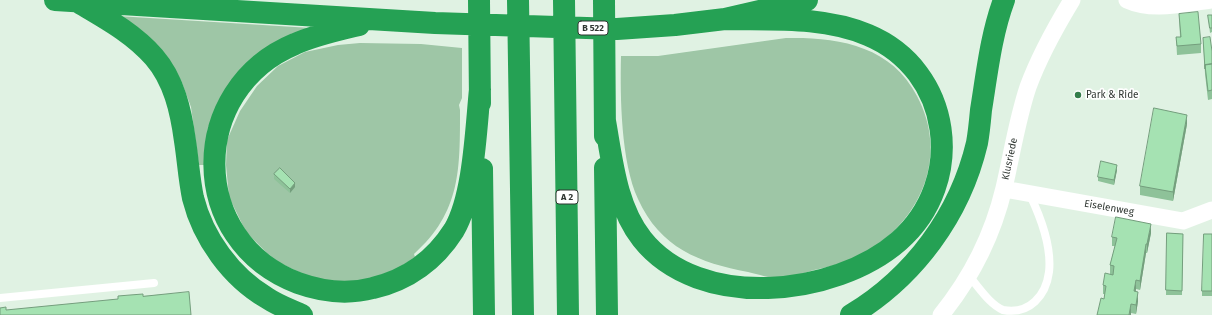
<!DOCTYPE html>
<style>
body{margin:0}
canvas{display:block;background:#e0f2e3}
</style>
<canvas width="1212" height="315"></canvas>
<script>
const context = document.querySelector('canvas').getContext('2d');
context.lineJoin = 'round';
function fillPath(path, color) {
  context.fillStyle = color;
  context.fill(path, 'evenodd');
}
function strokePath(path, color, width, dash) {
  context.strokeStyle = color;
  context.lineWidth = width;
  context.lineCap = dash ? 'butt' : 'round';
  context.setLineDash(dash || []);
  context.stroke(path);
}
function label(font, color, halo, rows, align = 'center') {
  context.font = font + ' "Fira Sans",sans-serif';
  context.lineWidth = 3.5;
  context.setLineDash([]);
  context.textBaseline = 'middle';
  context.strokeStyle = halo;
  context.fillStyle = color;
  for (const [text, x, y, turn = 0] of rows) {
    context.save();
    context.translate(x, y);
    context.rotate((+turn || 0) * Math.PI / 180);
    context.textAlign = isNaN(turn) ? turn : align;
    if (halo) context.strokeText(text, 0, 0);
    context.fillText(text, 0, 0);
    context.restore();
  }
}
fillPath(new Path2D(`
 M117,16l194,12 -103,99 -4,38h-5l-8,-58 -10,-27z
 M786,38c51,-1 105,7 131,58 31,58 6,120 -47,154 -17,11 -37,16 -56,20 -11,3 -22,8 -33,9 -10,0 -23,-5 -33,-7 -48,-9 -88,-24 -110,-73 -17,-37 -18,-102 -17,-143h37z
 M360,43l61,1 41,4v50l-3,7 1,5c0,59 1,102 -46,144l1,3 -18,12 -33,12h-46l-38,-18 -13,-10 -21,-21 -17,-35 -3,-32 1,-25 13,-29 17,-25 21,-20 27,-14 33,-7z`), '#9ec6a6');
strokePath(new Path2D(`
 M968,275c11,12 21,29 35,35 27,5 43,-15 46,-38 3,-26 -8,-54 -19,-77
 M0,298l154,-15`), '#fff', 8);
strokePath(new Path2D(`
 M1127,0c26,12 58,3 85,0
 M1004,189l179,32 29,-11
 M941,315c30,-37 52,-81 63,-127 8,-34 13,-68 24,-101 11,-30 27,-59 44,-87`), '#fff', 17);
strokePath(new Path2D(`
 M55,0l380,23 182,6 58,-4 50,-6 82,-19
 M479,0l1,103
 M518,0l5,315
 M564,0l4,315
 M604,0l1,136
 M78,2c27,16 55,31 76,55 20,23 27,54 31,84 3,19 4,38 8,57 10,40 38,79 74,100 10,7 24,12 35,17
 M359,25c-21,5 -44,10 -64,19 -108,45 -108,197 3,239 25,9 49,12 75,5 34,-8 62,-28 81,-58 20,-34 22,-102 26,-141
 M605,121c7,39 11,85 37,118 57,72 193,58 257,2 68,-60 53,-171 -31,-206 -45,-19 -96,-15 -143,-16
 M605,168l2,147
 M482,169l2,146
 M851,315c63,-38 109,-100 126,-172 2,-11 3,-22 4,-33 6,-37 10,-75 23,-110`), '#25a154', 22);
fillPath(new Path2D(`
 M1179,14l22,30v9l-24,2 -1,-18h4z
 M1208,15h4v17l-2,1z
 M1203,38l9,13v48l-4,1 -3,-26z
 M1187,124l-14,77 -33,-6v-9z
 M1117,170l-3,15 -16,-4v-4z
 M274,174l21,13 -5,6 -16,-14z
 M1151,233l-4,20h-1l-6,37 -4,-1v2l2,10 -2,13 -5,-1 -27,-14 1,-5h-2v-9l7,-11v-9l5,-19h-3v-9z
 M1167,233l16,1 -1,61h-16z
 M1212,234v62h-10v-5z`), '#8ec299');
fillPath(new Path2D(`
 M1187,115v9l-14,77v-9z
 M1117,165v5l-3,15v-5z
 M295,183v4l-5,6v-4z
 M1151,224v9l-4,20v-9z
 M1146,244v9l-6,37v-9z
 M1136,280v9l-2,11v-9z
 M1138,292v9l-2,13v-9z
 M1131,304v11h-2z`), '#749e7d');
const building = new Path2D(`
 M1198,12l3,32 -24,2 -1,-9h5l-2,-23z
 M1208,15h4v13h-2z
 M1210,37l2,14v13l-7,1v4l-2,-31z
 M1212,64v26l-4,1 -3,-26z
 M1154,108l33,7 -14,77 -33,-6z
 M1101,161l16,4 -3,15 -16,-3z
 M280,168l15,15 -5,6 -16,-15z
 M1116,217l35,7 -4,20h-1l-6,37 -4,-1 -2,11 4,1 -2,13 -5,-1 -2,11h-32l4,-17 3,1 1,-7 1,-6 -3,-1 2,-12 8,2 1,-9 -4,-1 7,-27 -5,-1z
 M1167,233l16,1 -1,57 -16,-1z
 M1204,234h8v57h-10z
 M189,292l2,23h-191v-7l6,-1v3l112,-11v-3l12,-1 13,-1v2z`);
fillPath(building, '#a5e2b2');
strokePath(building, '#749e7d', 1);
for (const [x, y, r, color] of [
 [1078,95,4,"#347d4b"]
]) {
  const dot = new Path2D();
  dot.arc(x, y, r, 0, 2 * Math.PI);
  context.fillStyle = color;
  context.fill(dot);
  strokePath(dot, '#fff', 1.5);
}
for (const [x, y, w] of [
 [593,28,30],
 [567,197,22]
]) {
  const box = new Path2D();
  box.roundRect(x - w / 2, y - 7, w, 14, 3);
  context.fillStyle = '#fff';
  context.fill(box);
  strokePath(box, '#2f3631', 1);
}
label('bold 9px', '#2f3631', null, [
 ["B 522",593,28],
 ["A 2",567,197]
]);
label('10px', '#2f3631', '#fff', [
 ["Park & Ride",1086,95]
], 'left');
label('10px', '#2f3631', '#fff', [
 ["Klusriede",1010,159,-78],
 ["Eiselenweg",1109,208,10]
]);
</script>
